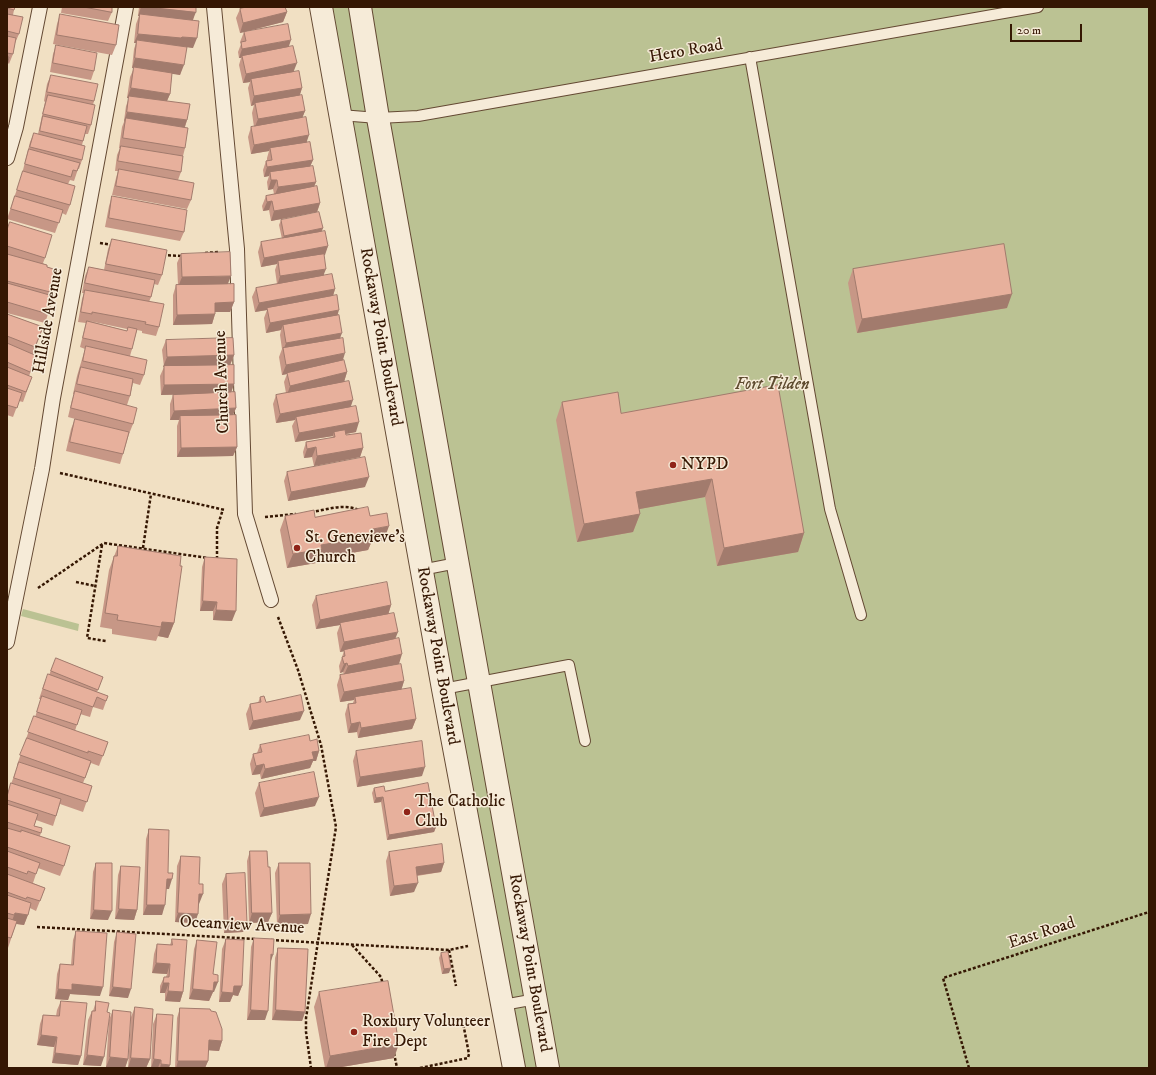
<!DOCTYPE html>
<style>
body{margin:0}
#map{position:relative;width:1156px;height:1075px;overflow:hidden;background:#f1e0c3;font-family:"IM FELL DW Pica",serif}
canvas{display:block}
.frame{position:absolute;inset:0;border:8px solid #351703;pointer-events:none}
.scale{position:absolute;left:1010px;top:24px;width:72px;height:18px;box-sizing:border-box;border:2px solid #351703;border-top:0;padding-left:5px;font-size:12px;line-height:14px;white-space:nowrap;color:#351703;-webkit-text-stroke:3px #f6ebd8;paint-order:stroke}
</style>
<div id="map">
<canvas width="1156" height="1075"></canvas>
<div class="frame"></div>
<div class="scale">20 m</div>
</div>
<script>
const context = document.querySelector('canvas').getContext('2d');
context.lineJoin = 'round';
function fillPath(path, color) {
  context.fillStyle = color;
  context.fill(path, 'evenodd');
}
function strokePath(path, color, width, dash) {
  context.strokeStyle = color;
  context.lineWidth = width;
  context.lineCap = dash ? 'butt' : 'round';
  context.setLineDash(dash || []);
  context.stroke(path);
}
function label(font, color, halo, rows, align = 'center') {
  context.font = font + ' "IM FELL DW Pica",serif';
  context.lineWidth = 3;
  context.setLineDash([]);
  context.textBaseline = 'middle';
  context.strokeStyle = halo;
  context.fillStyle = color;
  for (const [text, x, y, turn = 0] of rows) {
    context.save();
    context.translate(x, y);
    context.rotate((+turn || 0) * Math.PI / 180);
    context.textAlign = isNaN(turn) ? turn : align;
    if (halo) context.strokeText(text, 0, 0);
    context.fillText(text, 0, 0);
    context.restore();
  }
}
fillPath(new Path2D(`
 M321,7h828v1061h-638z
 M23,609l56,15 -1,7 -57,-15z`), '#bbc293');
const service = new Path2D(`
 M750,57l80,452 31,106
 M340,115l38,3 40,-2 620,-109
 M421,570l36,-7
 M443,689l126,-24 16,76
 M503,1005l33,-6`);
const pedestrian = new Path2D(`
 M214,7l23,242 8,265 26,86
 M7,158l9,-31 24,-120
 M7,642l35,-173 11,-71 73,-391`);
const tertiary = new Path2D(`
 M321,7l122,682 71,379
 M360,7l18,111 170,950`);
strokePath(service, '#644933', 12);
strokePath(pedestrian, '#644933', 16);
strokePath(tertiary, '#644933', 24);
strokePath(new Path2D(`
 M100,243l13,2
 M205,253l13,-1
 M163,255l19,1
 M60,473l165,37
 M311,512c16,-2 32,-9 48,-2
 M265,517l31,-3
 M102,545l-15,93 19,3
 M143,548l8,-54
 M217,559v-31l6,-19
 M76,582l19,4
 M38,588l66,-45 104,15
 M278,617l20,53 23,75 15,82 -30,191v14l5,36
 M37,927l219,12
 M271,940l178,10 19,-4
 M352,945l29,32 2,8
 M449,950l7,36
 M394,1053l3,15
 M420,1068l48,-10 1,-4 -6,-31
 M969,1068l-26,-90 206,-66`), '#351703', 2.5, [3, 2]);
strokePath(service, '#f6ebd8', 10);
strokePath(pedestrian, '#f6ebd8', 14);
strokePath(tertiary, '#f6ebd8', 22);
fillPath(new Path2D(`
 M7,7l7,3 -1,5 6,19 -4,9 -2,11 -4,10 -1,-1 -1,3z
 M62,7h50v5l-4,9 -47,-8z
 M139,7h57l-3,13v28l-6,-1 -7,28 -8,-2 -2,21 -3,7 20,19 -2,7v21l-2,8 -2,16 -3,8 13,20 -4,9 -75,-14 4,-17 2,-7h-3l2,-16 3,-7h-1l3,-21 2,-5v-1l2,-15 3,-8h-2l3,-21 4,-9h-2l2,-19 2,-6h-2l2,-19 3,-8h-1z
 M240,9l47,3 -4,10 -43,11 -4,-15z
 M60,14l56,31 -4,10 -59,-11 4,-20z
 M244,32l45,15 5,25 8,16 -3,8 6,15 -3,7 5,24 6,18 -3,6 6,16 -2,5 6,16 -3,9 -46,9 -2,-11 -6,1 -1,-5 4,-10 8,-2 -1,-5 -5,1 -1,-8 2,-6 -5,1 -1,-7 3,-9 1,-1v-2l2,-7 -18,3 -3,-17 3,-10h3l-2,-14 2,-8 -3,1 -3,-18 2,-6 -7,1 -4,-18 2,-7h-2l-1,-6 3,-8 -1,-2z
 M56,45l38,26 -3,9 -41,-8 3,-18z
 M51,75l43,26 -1,4 -2,20 -3,9h-3l-3,11v15l-3,9h-1l-4,12 -4,-1 -2,4 2,21 -4,10 -4,-2 -7,20 -48,-14 15,-45 8,-32 4,-9 4,1 7,-32 -1,-1 3,-17z
 M112,196l72,36 -4,9 -75,-14 4,-21z
 M281,220l42,8 -2,3 7,15 -4,9v21l11,13 -2,7 5,20 5,44 4,12 -3,10 12,50 -10,2v1l17,13 -3,9 -46,9 -2,-9 -8,1 -1,-6 3,-10 26,-4 1,-2 -38,6 -3,-16 3,-6 -19,3 -3,-19 3,-9 10,-2 -2,-11 3,-8 -5,1 -3,-18 3,-8 -2,-14 1,-5 -15,3 -2,-15 3,-8 -12,2 -3,-15 4,-9 21,-4 -2,-14 2,-6 -16,3 -3,-15 3,-10 21,-3 -3,-14z
 M7,229l38,29 -2,5 4,4 13,4 -12,43 -3,9 -38,-10z
 M112,239l50,36 -4,10 -4,-1 -3,13 -2,5 10,25 -3,9 -14,-3v-2l-5,-1 -5,19 -2,7 14,19 -4,10 -7,-2 -3,13 -3,9 6,19 -4,10 -9,30 -54,-13 5,-22 4,-10 8,2 -15,-4 4,-17 2,-6h-1l4,-18 8,-27 -5,-2 6,-24 -8,-1 4,-23 2,-6h-2l3,-17 4,-9 15,3 4,-21zM89,321l38,8v2z
 M181,254l47,31 6,17 -4,10h-15v2l-3,10 -39,1v-30l3,-10h2l-1,-22z
 M853,269l154,39 -150,25 -9,-50z
 M7,314l36,13 -10,27 4,2 -8,20 3,1 -9,25 -4,-1 -6,16 -6,-2z
 M166,340l68,15 -4,10 4,19 -3,8 5,16 -3,7 4,32 -4,9 -56,1v-31l2,-6h-9v-16l3,-9 24,-1 -36,1 -1,-19 4,-9 -2,-17z
 M562,402l59,11 183,120 -6,19 -81,14 -12,-69 -66,12 1,5 -7,18 -56,10 -21,-122z
 M287,472l78,15 -77,14 -4,-20z
 M285,516l30,1 55,-1 14,24 -13,3 -3,7 -50,9 -2,4 -29,5 -7,-38z
 M118,546l56,77 -6,15 -10,-2 -2,5 -44,-7v-5l-12,-2 9,-57z
 M205,557l27,64 -19,-1v-9h-13l2,-44z
 M316,596l75,9 -3,10 7,24 4,25 -25,5 30,12 -3,9 15,29 -4,10 -54,9 -1,-6 -9,1 -3,-19 3,-10 5,-1 1,-3 -14,2 -3,-17 3,-10 4,-1 -1,-2 -3,1 -1,-7 5,-15 -4,1 -3,-19 3,-8 -24,4 -4,-24z
 M56,658l47,19 -6,15 11,4 -5,14 -10,-3 -3,10 -10,-3 -5,17 33,11 -9,24 -8,-3 -8,20 9,3 -9,26 -23,-8 -7,22 -17,-6 -2,6 8,2 -2,8 24,30 -4,10 -22,-8 -5,15 12,5 -9,23 -6,-3 -6,17 -8,-1 -8,24h-1v-153l11,-30h-1l8,-23 9,-26 1,1 6,-18h-2l5,-15 5,-9z
 M260,697l6,5 34,18 -51,10 -3,-16 4,-10 8,-1z
 M310,741l9,10 -3,10h-3l-3,7 -49,11 -1,-5 -8,1 -2,-11 3,-10 4,-1 3,-8z
 M356,751l66,25 -65,11 -4,-26z
 M259,783l56,23 -55,11 -5,-24z
 M374,788l62,39 -2,5 -47,8 -6,-38 -7,1 -2,-10z
 M149,829l19,44 1,16h-3l-4,26h-19l3,-76z
 M250,851l22,62 -4,9 -19,1 -2,-62z
 M389,852l55,11 -3,9 -24,4 -3,16 -24,4 -4,-35z
 M181,856l18,28v20l-4,19 -20,-1 2,-56z
 M96,863l12,57 -18,-1 3,-47z
 M279,863l29,61 -31,1 -2,-52z
 M121,866l16,44 -3,10 -19,-1 3,-44z
 M226,874l21,49 -4,9 -19,1 -2,-49z
 M76,931l24,65 -30,-2 -2,6 -13,-1 2,-25 3,-10 11,1 2,-25z
 M117,932l11,66 -19,-2 5,-54z
 M254,938l16,24 -5,58h-18l4,-73z
 M172,939l11,53 -3,10 -15,-1v-8h-5v-7l4,-9h2l1,-3 -15,-1 2,-19 3,-10 13,1z
 M226,939l16,47 -4,10 -5,-1 -3,7h-11l3,-53z
 M197,940l16,34 1,18h-1l-4,9 -20,-2 5,-50z
 M278,948l27,64 -3,9 -30,-1 3,-62z
 M441,953l8,20 -7,1 -3,-16z
 M319,992l75,66 -58,10h-11l-11,-61z
 M61,1001l20,55 -3,9 -26,-2 2,-16 -17,-2 3,-21 3,-9 13,1 1,-6z
 M96,1001l5,65 -18,-1 5,-45 4,-9h1z
 M135,1007l15,52 -4,9h-18l3,-51z
 M180,1008l42,33 -3,10 -11,-1v11l-3,7h-30l2,-50z
 M113,1010l15,49 -3,9 -19,-1 3,-47z
 M157,1014l12,54h-18l2,-44z`), '#c79786');
fillPath(new Path2D(`
 M141,7h6l49,5 -4,10 -52,-8 -1,2h-1z
 M287,12l-4,10 -43,11 3,-10z
 M138,34l44,3 15,1 -4,10 -56,-8 -1,3h-2z
 M291,40l-3,9 -46,7 -1,2h-2l3,-9z
 M135,58l49,7 -4,10 -48,-7z
 M297,63l-4,10 -42,6 -1,3 -7,1 3,-9z
 M131,88l39,6 -4,9 -37,-7v2h-2z
 M302,88l-3,10 -44,5 -1,2 -3,1 3,-10z
 M305,111l-4,10 -47,8 4,-10z
 M127,112l60,8 -3,9 -58,-11 -2,4v-1z
 M309,135l-3,9 -36,4 -1,3 -18,3 3,-9z
 M313,160l-4,9 -39,3 -1,4 -5,1 3,-10z
 M271,180h6l-4,9 -5,1z
 M316,182l-4,9 -38,6 4,-10z
 M272,201l-3,9 -6,1 4,-9z
 M320,203l-3,9 -46,9 3,-10z
 M323,228l-2,5 -39,8 2,-5z
 M328,246l-3,9 -46,9 -1,-3 -1,3 -16,3 3,-9z
 M326,269l-4,10 -45,7 3,-10z
 M231,276l-4,10 -49,1 4,-10z
 M335,289l-3,10 -65,9v2l-12,2 4,-9z
 M1012,294l-5,14 -150,25 5,-14z
 M234,302l-4,10h-18l3,-9z
 M339,310l-3,10 -53,5 -2,5 -15,3 4,-10z
 M215,314l-3,10 -39,1 4,-10z
 M342,333l-4,10 -55,8 3,-8z
 M345,353l-3,10 -60,12 4,-10z
 M234,355l-4,10 -67,2 4,-10z
 M347,372l-3,10 -57,13 3,-9z
 M234,384l-3,9 -70,2 3,-10z
 M353,400l-3,9 -54,8 -1,3 -19,3 4,-9z
 M236,408l-4,9 -52,-1 -1,4h-9l4,-9z
 M359,422l-3,10 -21,4 -1,-4 -1,4 -38,6 4,-9z
 M237,447l-4,9 -56,1 4,-9z
 M316,447l-4,10 -8,1 3,-9z
 M363,448l-3,9 -46,9 3,-10z
 M369,477l-4,10 -77,14 3,-9z
 M712,479l-7,18 -76,14 7,-19z
 M640,514l-7,18 -56,10 7,-18z
 M389,526l-5,14 -13,3 -3,7 -50,9 -2,4 -29,5 6,-14 80,-25z
 M804,533l-6,19 -81,14 7,-18z
 M203,601l14,1 -4,9h-13z
 M391,605l-3,10 -48,8v2l-24,4 4,-9z
 M216,610l20,1 -4,10 -19,-1z
 M162,622l12,1 -6,15 -10,-2 3,-9z
 M398,632l-4,10 -54,10 4,-10z
 M402,654l-3,10 -55,11 4,-9z
 M347,663l-4,9 -3,1 4,-9z
 M404,681l-3,10 -46,6 -1,3 -14,2 4,-10z
 M304,711l-4,9 -51,10 4,-9z
 M416,719l-4,10 -54,9 3,-10z
 M360,722l-3,10 -9,1 3,-9z
 M319,751l-3,10h-3l-3,7 -49,11 4,-10 47,-17z
 M264,764l-4,10 -8,1 4,-9z
 M425,767l-3,9 -65,11 3,-10z
 M319,797l-4,9 -55,11 4,-9z
 M383,797l-2,5 -7,1 2,-5z
 M436,827l-2,5 -47,8 2,-5z
 M444,863l-3,9 -29,4 4,-9z
 M167,879h5l-3,10h-6z
 M418,883l-4,9 -24,4 4,-10z
 M199,894h4l-4,10h-3z
 M147,905h18l-3,10h-19z
 M119,909l18,1 -3,10 -19,-1z
 M94,910l18,1 -4,9 -18,-1z
 M15,913l13,2 -4,10 -13,-2z
 M178,913l20,1 -3,9 -20,-1z
 M252,913h20l-4,9 -19,1z
 M311,914l-3,10 -31,1 3,-10z
 M228,923h19l-4,9 -19,1z
 M271,954l2,1 -3,9z
 M156,963l14,1 -3,10 -15,-1z
 M451,968l-2,5 -7,1 2,-5z
 M214,982h4l-4,10h-1l-4,9 -20,-2 4,-10z
 M163,983h6l-4,10h-5z
 M72,984l31,3 -3,9 -30,-2 -2,6 -13,-1 3,-10z
 M234,986h8l-4,10 -5,-1 -3,7h-11l3,-10z
 M113,987l18,2 -3,9 -19,-2z
 M168,991l15,1 -3,10 -15,-1z
 M251,1010l17,1 -3,9h-18z
 M276,1010l29,2 -3,9 -30,-1z
 M41,1035l16,2 -3,10 -17,-2z
 M209,1040l13,1 -3,10 -14,-1z
 M399,1044l-5,14 -58,10h-10l4,-12z
 M55,1053l26,3 -3,9 -26,-2z
 M87,1055l17,2 -3,9 -18,-1z
 M110,1057l18,2 -3,9 -19,-1z
 M131,1058l19,1 -4,9h-18z
 M154,1059l7,1 -3,8h-7z
 M178,1061h30l-3,7h-29z
 M161,1064l9,1 -1,3h-9z`), '#a27b6d');
const building = new Path2D(`
 M7,7h8l-1,3 -7,-2z
 M84,7h28v5z
 M147,7h49v5z
 M246,7h39l2,5 -44,11 -3,-14z
 M7,14l16,3 -4,17 -12,-3z
 M60,14l59,11 -3,20 -59,-10z
 M140,14l59,7 -2,17 -15,-1 -1,1 -43,-4z
 M288,24l3,16 -49,9 -1,-7 5,-1 -2,-9z
 M7,36l9,2 -3,16 -6,-1z
 M137,40l50,7 -3,18 -49,-7z
 M56,45l41,8 -3,18 -41,-8z
 M293,46l4,17 -51,11 -4,-18z
 M7,57h2l-2,9z
 M134,67l38,6 -2,21 -39,-6z
 M299,71l3,17 -48,8 -3,-17z
 M51,75l47,9 -4,17 -47,-9z
 M48,95l47,10 -4,20 -48,-11z
 M302,95l3,16 -47,8 -3,-16z
 M129,96l61,8 -3,16 -60,-8z
 M43,116l44,10 -4,15 -43,-10z
 M306,117l3,18 -55,10 -3,-18z
 M126,118l62,10 -3,20 -62,-10z
 M34,133l51,13 -3,14 -52,-13z
 M310,142l3,18 -46,7 -1,-6 6,-1 -2,-12z
 M121,146l62,10 -2,16 -63,-11z
 M29,149l51,14 -3,8 -4,-1 -2,7 -46,-13z
 M313,166l3,16 -38,5 -1,-7h-6l-1,-8z
 M119,169l75,14 -3,17 -75,-14z
 M23,171l52,15 -5,19 -53,-15z
 M317,186l3,17 -46,8 -2,-10 -5,1 -1,-6z
 M15,196l48,14 -4,13 -48,-14z
 M112,196l75,14 -3,22 -75,-14z
 M319,212l4,16 -39,8 -3,-16z
 M10,222l42,13 -7,23 -38,-12v-16z
 M325,231l3,15 -64,12 -3,-16z
 M112,239l55,11 -5,25 -56,-11z
 M1004,244l8,50 -150,25 -9,-50z
 M230,252l1,24 -49,1 -1,-23z
 M7,254l40,11v2l13,4 -6,22 -47,-12z
 M324,254l2,15 -46,7 -2,-15z
 M89,267l66,13 -4,17 -66,-14z
 M332,274l3,15 -76,14 -3,-15z
 M7,283l46,13 -5,18 -41,-12z
 M234,284v18l-19,1v11l-38,1 -1,-30z
 M85,290l79,14 -5,23 -14,-3 1,-2 -54,-10v2l-11,-2z
 M337,295l2,15 -69,13 -3,-15z
 M7,314l36,13 -8,20 -28,-11z
 M339,315l3,18 -56,10 -3,-18z
 M87,321l40,10 1,-4 9,2 -5,20 -49,-11z
 M233,338l1,17 -67,2 -1,-17z
 M343,338l2,15 -59,12 -3,-17z
 M7,343l30,13 -7,16 -23,-10z
 M86,346l61,14 -3,15 -61,-14z
 M344,360l3,12 -57,14 -3,-13z
 M234,365v19l-70,1v-19z
 M7,367l25,10 -6,15 -19,-7z
 M81,367l52,12 -3,17 -53,-12z
 M349,381l4,19 -73,14 -4,-19z
 M778,385l26,148 -80,15 -12,-69 -76,13 4,22 -56,10 -22,-122 56,-10 3,21z
 M7,388l15,5 -5,15 -10,-3z
 M75,391l62,17 -4,16 -62,-16z
 M235,392l1,16 -62,3 -1,-16z
 M356,406l3,16 -60,11 -3,-16z
 M236,415l1,32 -56,1 -1,-32z
 M75,419l54,13 -6,22 -53,-12z
 M345,430l1,5 15,-2 2,15 -46,8 -1,-9 -9,2 -1,-7 29,-5 -1,-5z
 M365,457l4,20 -78,15 -4,-20z
 M368,507l2,9 17,-3 2,13 -16,3v7l-52,9 1,4 -29,5 -8,-38 29,-6 1,7z
 M118,546l63,10 -1,10h2l-8,57 -12,-1 -1,5 -44,-7 1,-5 -13,-2 9,-57h3z
 M205,557l32,2 -1,52 -20,-1 1,-8 -14,-1z
 M387,582l4,23 -71,15 -4,-24z
 M394,613l4,19 -54,10 -4,-19z
 M399,638l3,16 -54,12 -1,-3 -3,1 -2,-7 3,-1 -1,-6z
 M56,658l47,19 -5,13 -47,-19z
 M401,664l3,17 -60,11 -4,-17z
 M48,674l60,22 -2,5 -9,-4 -4,10 -50,-18z
 M411,688l5,31 -55,9 -1,-6 -9,2 -3,-20 8,-1 -1,-6z
 M301,695l3,16 -51,10 -3,-17 11,-2 -1,-5 4,-1 2,6z
 M42,696l40,14 -5,15 -40,-13z
 M34,716l74,26 -5,14 -15,-5v2l-60,-21z
 M309,735l1,6 7,-2 2,12 -7,1 2,7 -49,10 -1,-5 -8,2 -3,-12 9,-2 -2,-7z
 M27,738l64,23 -6,17 -65,-23z
 M422,741l3,26 -65,10 -4,-26z
 M19,762l73,24 -5,16 -73,-24z
 M314,772l5,25 -55,11 -5,-25z
 M11,783l50,16 -5,17 -49,-16v-3z
 M428,783l8,44 -47,8 -6,-38 -7,1 -2,-10 10,-2 1,5z
 M7,804l31,10 -4,12 8,2 -1,5 -34,-11z
 M7,828l14,4v-2l49,16 -6,20 -57,-19z
 M149,829l20,1 -1,43h5l-1,6h-5l-2,26h-18z
 M442,844l2,19 -28,4 2,16 -24,3 -5,-34z
 M7,851l33,12 -4,11 -8,-3 -1,3 -20,-7z
 M250,851h17l1,16h2l2,46h-20z
 M181,856l19,1 -1,27h4v10h-4l-1,20 -20,-1z
 M96,863h16v48l-18,-1z
 M279,863h31l1,51 -31,1z
 M121,866l19,1 -3,43 -18,-1z
 M245,873l2,50h-19l-2,-49z
 M7,874l38,14 -5,13 -13,-4 -1,2 -19,-7z
 M7,895l24,8 -3,12 -13,-2 -1,2 -7,-2z
 M7,918l10,3 -6,17 -4,-1z
 M76,931l31,2 -4,54 -31,-3v6l-14,-1 2,-25 13,1z
 M117,932l19,2 -5,55 -18,-2z
 M254,938l20,1 -1,16 -2,-1 -3,57 -17,-1z
 M172,939l15,1 -4,52 -15,-1 1,-8h-6l1,-6h5l1,-13 -14,-1 1,-19 15,1z
 M226,939l18,1 -2,46h-8l-1,7 -11,-1z
 M197,940l20,2 -4,32 5,1v7h-4l-1,9 -20,-2z
 M278,948l30,1 -3,63 -29,-2z
 M448,952l3,16 -7,1 -3,-16z
 M388,981l11,63 -69,12 -11,-64z
 M61,1001l26,2 -6,53 -26,-3 2,-16 -16,-2 2,-20 16,1z
 M96,1001l13,2 -2,9 3,1 -6,44 -17,-2 5,-44h3z
 M135,1007l18,2 -3,50 -19,-1z
 M180,1008l30,1 1,2 5,1 6,17v12l-13,-1 -1,21h-30z
 M113,1010l18,2 -3,47 -18,-2z
 M157,1014l16,1 -3,50 -9,-1v-4l-7,-1z`);
fillPath(building, '#e7b09c');
strokePath(building, '#a27b6d', 1);
for (const [x, y, r, color] of [
 [673,465,4,"#8f2418"],
 [297,548,4,"#8f2418"],
 [407,812,4,"#8f2418"],
 [354,1032,4,"#8f2418"]
]) {
  const dot = new Path2D();
  dot.arc(x, y, r, 0, 2 * Math.PI);
  context.fillStyle = color;
  context.fill(dot);
  strokePath(dot, '#f6ebd8', 1.5);
}
label('17px', '#351703', '#f6ebd8', [
 ["Hero Road",686,52,-10],
 ["Hillside Avenue",49,321,-80],
 ["Rockaway Point Boulevard",380,337,80],
 ["Church Avenue",223,382,-92],
 ["Rockaway Point Boulevard",437,656,80],
 ["Oceanview Avenue",242,926,3],
 ["East Road",1042,934,-18],
 ["Rockaway Point Boulevard",529,963,80]
]);
label('italic 17px', '#5d4a2e', '#f6ebd8', [
 ["Fort Tilden",772,385]
]);
label('17px', '#351703', '#f6ebd8', [
 ["NYPD",681,465],
 ["St. Genevieve's",305,538],
 ["Church",305,558],
 ["The Catholic",415,802],
 ["Club",415,822],
 ["Roxbury Volunteer",362,1022],
 ["Fire Dept",362,1042]
], 'left');
</script>
